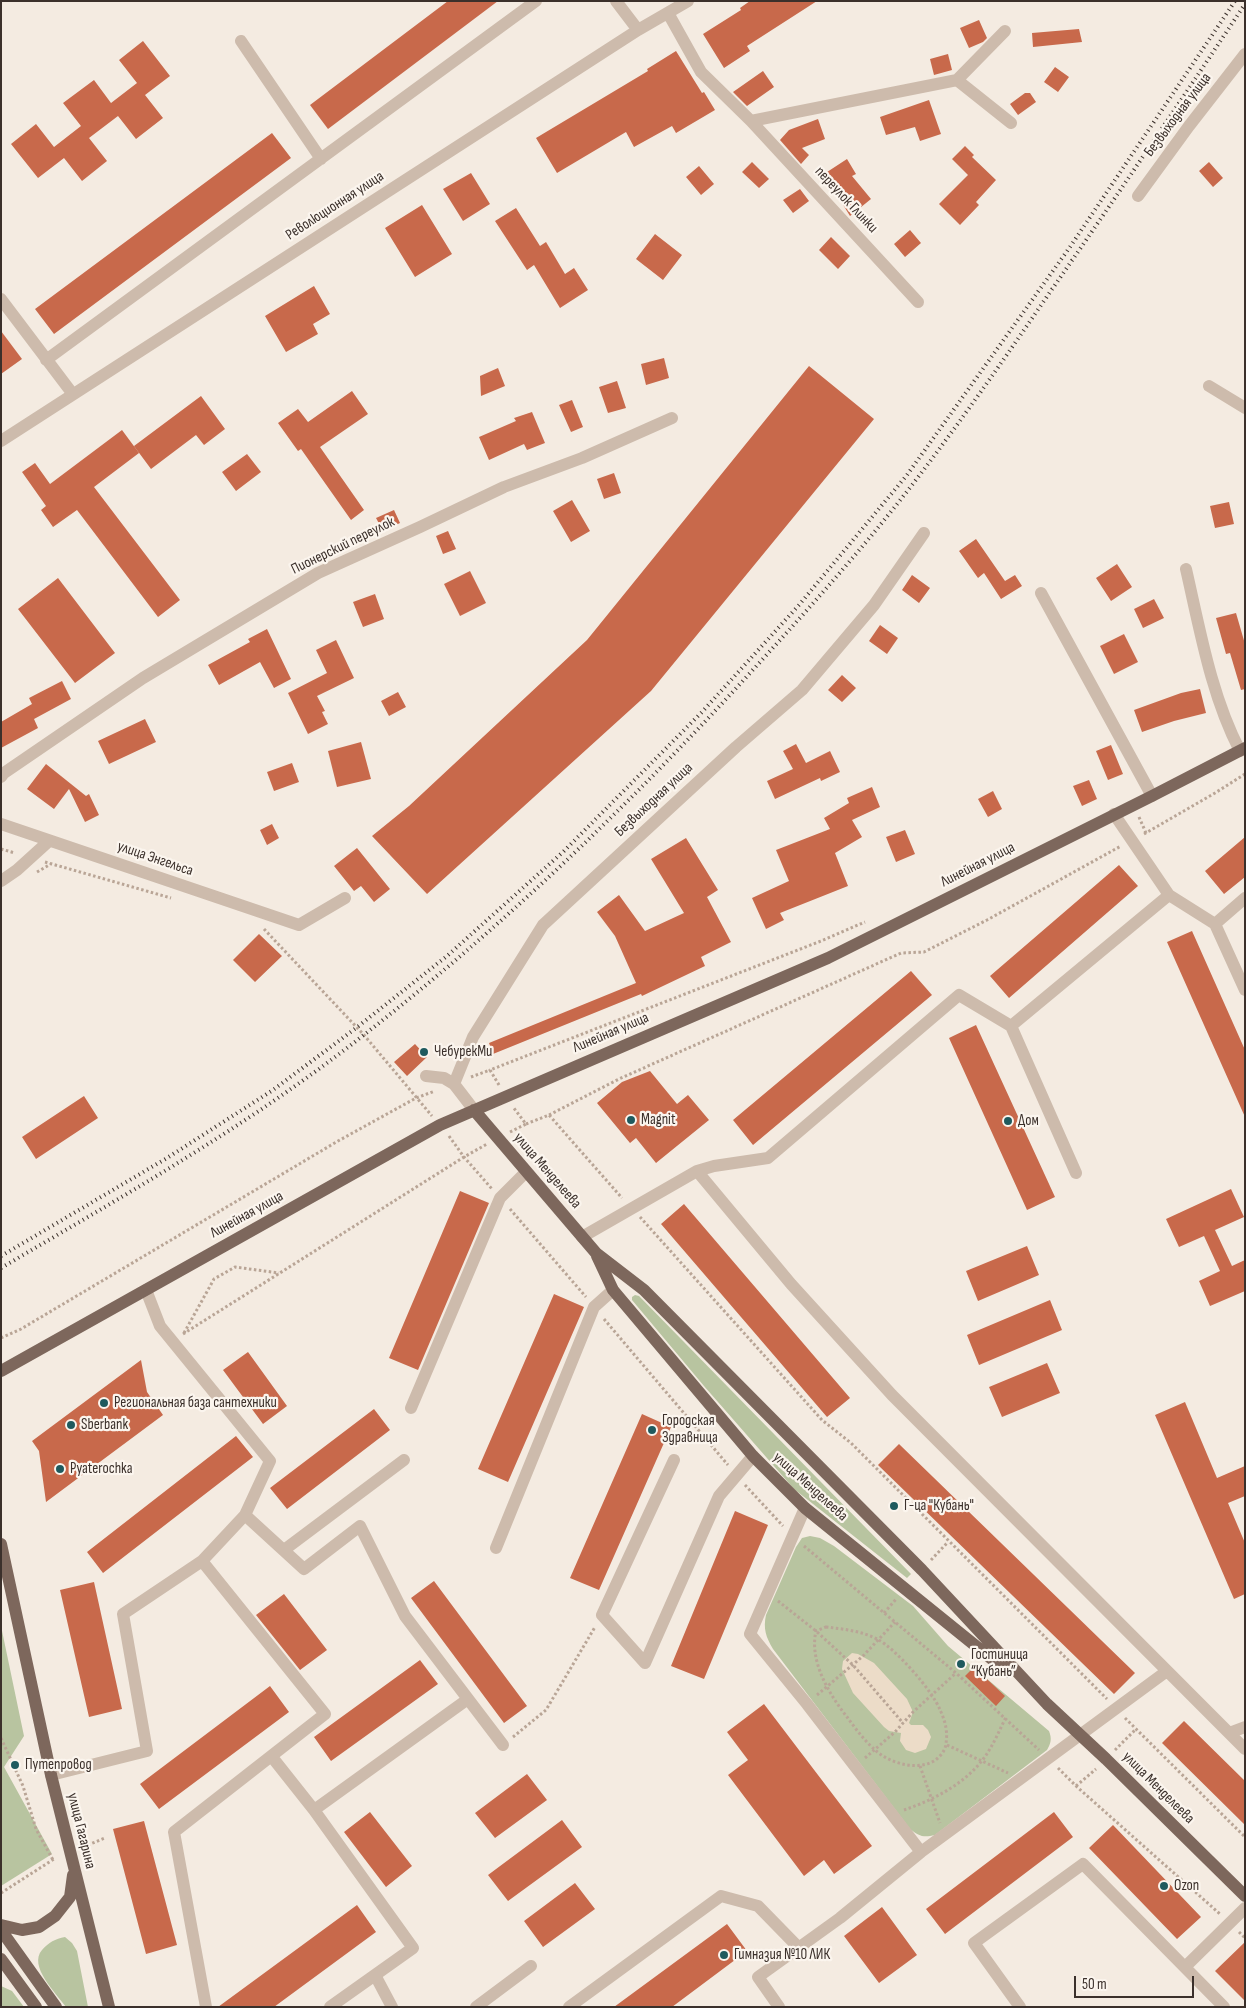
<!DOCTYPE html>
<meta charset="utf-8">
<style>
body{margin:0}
#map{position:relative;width:1246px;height:2008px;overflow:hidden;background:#f4ebe1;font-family:"Sofia Sans Condensed",sans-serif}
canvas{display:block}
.frame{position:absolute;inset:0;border:2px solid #3b302b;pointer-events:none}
.scale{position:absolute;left:1074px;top:1976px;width:120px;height:22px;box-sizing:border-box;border:2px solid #3b302b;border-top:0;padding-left:6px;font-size:15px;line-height:18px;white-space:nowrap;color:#3b302b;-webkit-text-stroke:4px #fbf5ee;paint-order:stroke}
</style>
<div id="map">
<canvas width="1246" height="2008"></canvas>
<div class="frame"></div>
<div class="scale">50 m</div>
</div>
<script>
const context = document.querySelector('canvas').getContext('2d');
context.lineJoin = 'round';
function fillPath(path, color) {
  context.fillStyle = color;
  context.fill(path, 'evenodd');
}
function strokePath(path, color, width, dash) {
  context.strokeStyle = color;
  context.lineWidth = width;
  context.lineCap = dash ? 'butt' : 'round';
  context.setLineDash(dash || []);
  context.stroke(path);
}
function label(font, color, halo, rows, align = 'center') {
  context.font = font + ' "Sofia Sans Condensed",sans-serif';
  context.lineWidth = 4.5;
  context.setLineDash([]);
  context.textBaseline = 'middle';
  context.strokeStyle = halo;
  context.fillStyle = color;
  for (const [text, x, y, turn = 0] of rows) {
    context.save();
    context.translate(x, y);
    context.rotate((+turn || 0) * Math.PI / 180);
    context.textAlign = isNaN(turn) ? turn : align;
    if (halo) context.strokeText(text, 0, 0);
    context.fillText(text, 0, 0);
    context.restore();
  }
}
fillPath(new Path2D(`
 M635,1295l4,1 272,278 -4,4 -113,-89 -90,-103 -72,-86v-3z
 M810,1536l10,2 14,8 79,60 35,40 101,85c3,8 2,12 -2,19l-112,85c-12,3 -16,1 -25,-6l-137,-180c-7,-12 -10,-20 -7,-34l30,-68 6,-9z
 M1,1626l23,110 -20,31 48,87 -51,32z
 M65,1937l7,6 5,8 11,56h-22c-10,-14 -38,-41 -24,-57 7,-8 13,-11 23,-13z
 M1,1986l11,5 12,16h-23z`), '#b8c4a0');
fillPath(new Path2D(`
 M852,1653l6,1 16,9 33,36 6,13 -4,11 2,2h12l5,5 3,7 -5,12 -11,4 -9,-3 -6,-9 1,-8 -12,-2 -5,-4 -31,-34 -11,-24 1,-8z`), '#ecdcc8');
fillPath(new Path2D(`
 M448,1h50l-170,128 -18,-24z
 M750,1h67l-70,45 3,5 -26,17 -21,-34 38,-24 -1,-2z
 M979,20l8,18 -4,4 -14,6 -9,-20z
 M1079,29l3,13 -49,5 -1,-14z
 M143,41l27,35 -25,19 18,23 -27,21 -18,-23 -29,22 18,23 -25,20 -18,-23 -26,20 -27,-34 25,-20 18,23 27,-21 -18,-23 31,-23 17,23 26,-20 -18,-23z
 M676,51l26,42 2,-1 11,18 -39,23 -4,-7 -38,21 -8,-15 -69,41 -21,-35 112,-67 -1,-2z
 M948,54l4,16 -18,5 -4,-16z
 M1055,67l14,10 -11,15 -14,-10z
 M763,71l11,16 -27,19 -14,-14z
 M1025,93h5l6,9 -18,13 -8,-11z
 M929,100l12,34 -21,7 -5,-14 -29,8 -6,-18z
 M818,119l7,20 -23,9 7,7 -8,9 -21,-24 9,-10z
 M272,133l19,25 -237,176 -19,-25z
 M965,146l9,9 -2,2 24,23 -20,22 3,3 -19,20 -21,-21 29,-29 -16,-16z
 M847,159l9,15 -4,2 19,23 -21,17 -26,-42z
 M752,162l17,17 -10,9 -17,-16z
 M1209,162l14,16 -10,9 -14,-16z
 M699,166l15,18 -13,11 -15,-18z
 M471,173l19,31 -27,17 -20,-32z
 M800,189l9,12 -16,12 -10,-13z
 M422,205l30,49 -37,23 -30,-49z
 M516,208l24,38 6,-4 19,32 9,-6 14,22 -28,18 -26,-43 -7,5 -32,-49z
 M910,230l11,13 -16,14 -11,-13z
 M655,234l27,21 -19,25 -27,-21z
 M831,237l19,19 -12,13 -19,-19z
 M314,286l16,28 -17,10 5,10 -32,18 -21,-36z
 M1,331l21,28 -21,15z
 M664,358l5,20 -23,7 -5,-21z
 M809,366l65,53 -223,272 -224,203 -55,-58 37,-30 178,-166z
 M498,368l7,18 -24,10 -1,-20z
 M617,381l9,27 -18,5 -9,-26z
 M352,391l16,23 -48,33 44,63 -13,10 -50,-71 -3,2 -20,-28 20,-14 10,13z
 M201,396l24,33 -21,16 -8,-10 -45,34 -17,-23z
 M572,400l11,27 -12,5 -12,-27z
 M532,412l13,31 -18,7 -3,-6 -35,16 -10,-23 37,-16 -2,-3z
 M122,430l17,23 -45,34 86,113 -22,17 -81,-107 -24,17 -12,-17 5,-4 -24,-34 13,-9 15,21z
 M247,454l14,18 -25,19 -14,-19z
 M614,473l7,20 -17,6 -7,-20z
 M572,500l18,31 -19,11 -18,-31z
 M1229,502l5,22 -19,4 -5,-22z
 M394,510l6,13 -17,8 -7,-13z
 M448,531l8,18 -13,5 -7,-18z
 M976,539l29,42 10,-6 7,11 -21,13 -17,-26 -6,5 -19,-27z
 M1117,564l15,23 -21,14 -15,-23z
 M470,571l16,32 -26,13 -16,-32z
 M912,575l18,13 -11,15 -17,-13z
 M58,578l57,75 -40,30 -57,-74z
 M375,594l9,25 -21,8 -10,-25z
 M1154,599l10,19 -21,10 -9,-19z
 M1236,613l9,31v45l-4,1 -11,-37 -4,1 -10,-36z
 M880,625l18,13 -11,16 -18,-13z
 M267,629l24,50 -17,9 -14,-26 -41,23 -11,-20 42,-23 -2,-3z
 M1124,634l14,28 -24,12 -14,-28z
 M336,640l18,38 -37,18 8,15 -3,1 6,12 -20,10 -20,-41 39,-20 -11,-23z
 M842,675l14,13 -14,14 -14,-12z
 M62,681l9,18 -37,20 4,9 -37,20v-26l31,-18 -3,-6z
 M1200,689l6,24 -32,8 -32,11 -8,-22 47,-17z
 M398,692l8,15 -17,9 -8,-15z
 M145,719l11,23 -47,22 -11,-23z
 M361,742l10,37 -34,8 -9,-36z
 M796,744l10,19 24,-12 10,21 -19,9 -1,-3 -45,21 -8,-18 26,-12 -10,-18z
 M1111,745l12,29 -15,6 -12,-29z
 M292,763l7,19 -25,9 -7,-19z
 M46,764l40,32 3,-2 10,21 -14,7 -16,-33 -15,20 -27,-20z
 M1089,780l8,19 -15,7 -9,-20z
 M872,787l8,20 -28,13 10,17 -27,16 13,33 -68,27 4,7 -18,9 -14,-31 37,-17 -13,-31 54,-21 -6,-11 25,-15 -2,-5z
 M993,791l9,18 -14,8 -10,-18z
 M272,824l7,14 -12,7 -7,-15z
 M905,830l10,24 -19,8 -10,-25z
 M1245,837v40l-21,17 -19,-23z
 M686,838l32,52 -11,7 24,45 -30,15 4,9 -63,30 -1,-2 -148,60 -4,-11 147,-60 -21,-47 -18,-24 22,-17 26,36 39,-18 -33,-54z
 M357,848l33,41 -16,13 -13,-16 -7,5 -20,-25z
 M1119,865l19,21 -129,112 -19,-22z
 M1192,931l53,119v67l-78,-175z
 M259,934l23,22 -27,26 -22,-22z
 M911,971l21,24 -179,150 -20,-25z
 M976,1025l79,172 -28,13 -78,-172z
 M415,1044l12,13 -20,19 -13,-14z
 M650,1071l27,33 11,-9 21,25 -53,43 -20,-25 -6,5 -33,-40 25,-21z
 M84,1096l14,22 -62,41 -14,-22z
 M1231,1189l13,28 -29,13 17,36 13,-6v31l-35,15 -11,-25 21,-10 -16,-35 -25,11 -13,-28z
 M460,1191l29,12 -71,167 -29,-12z
 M684,1204l166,194 -23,19 -166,-193z
 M1027,1246l12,29 -61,26 -12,-30z
 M554,1294l30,13 -76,175 -30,-13z
 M1050,1300l12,30 -83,35 -12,-30z
 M248,1352l39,54 -24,18 -40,-54z
 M141,1360l6,32 16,23 -117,87 -7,-51 -7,-10z
 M1047,1363l13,30 -58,24 -13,-30z
 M1185,1402l32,76 28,-12v30l-17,7 17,40v51l-11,5 -79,-184z
 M374,1409l16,21 -103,79 -17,-21z
 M642,1414l29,13 -72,163 -29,-12z
 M236,1436l17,21 -150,116 -16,-21z
 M899,1444l236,229 -21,21 -236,-229z
 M735,1511l33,14 -64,154 -33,-13z
 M434,1581l93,125 -23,17 -93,-125z
 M94,1582l28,127 -33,8 -29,-127z
 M284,1594l43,56 -27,20 -44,-55z
 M420,1660l18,24 -107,77 -17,-24z
 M974,1667l31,29 -9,10 -31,-30z
 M270,1686l19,26 -130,97 -19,-25z
 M764,1704l108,142 -38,28 -10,-14 -20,16 -76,-101 20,-15 -21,-28z
 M1184,1721l61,60v44l-83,-82z
 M527,1774l20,26 -52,38 -20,-25z
 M370,1812l42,54 -26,21 -42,-55z
 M1054,1812l19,25 -128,97 -19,-25z
 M562,1820l20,27 -74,54 -20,-26z
 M144,1821l33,124 -31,9 -33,-125z
 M1113,1825l88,92 -24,22 -88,-91z
 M575,1883l20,26 -52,38 -19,-26z
 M357,1905l19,27 -102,75h-56z
 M882,1907l35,48 -38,28 -35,-47z
 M727,1924l20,27 -75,56h-58z
 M1245,1942v59l-30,-30z`), '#c8694b');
strokePath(new Path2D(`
 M1139,817l7,16
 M1144,834l71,-41 30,-19
 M1,849l14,4
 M45,862l126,36
 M37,872l14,-8
 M264,929l100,106 68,81
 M471,1077l19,-7
 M499,1085l-9,-15 331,-129 44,-19
 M549,1115l70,-36 282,-126 23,-1 63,-32 134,-74
 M526,1124l23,-9 73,83
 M510,1132l16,-8 -13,-17
 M449,1136l15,21 28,32
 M510,1209l76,88
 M640,1217l182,203 29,23 256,256
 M604,1319l124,146
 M184,1333l30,-54 21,-12 44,6
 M183,1334l281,-177 23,-13
 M1,1338l20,-9 317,-188 78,-43 19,-7
 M745,1485l38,41
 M804,1546l152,127 83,77
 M931,1560l17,-18
 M778,1601l38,30 37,34 50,58
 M884,1613l13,-15
 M826,1627c17,2 36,4 51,12 18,9 56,52 63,71 5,10 8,22 6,33 0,7 -6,14 -12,18 -18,10 -46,2 -60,-12 -10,-9 -19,-21 -27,-32 -18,-23 -38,-56 -31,-86z
 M817,1695l46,-39 32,-34
 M1125,1718l120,119
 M513,1737l33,-27 49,-83
 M1,1738l22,48 13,43 17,31
 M947,1745l61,28
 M1115,1750l21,-21
 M865,1758l30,-26 18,-20 43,-39
 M920,1766l20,57
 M1058,1768l18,18 144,128
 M1076,1786l20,-17
 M904,1810c29,-10 61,-26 80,-52 9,-12 15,-27 22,-41
 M83,1847l22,-9
 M1,1893l53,-34
 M1239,1932l6,6`), '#b9a596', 3, [2.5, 2.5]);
strokePath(new Path2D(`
 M616,1l22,29
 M668,13l33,59 50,49 167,181
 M241,41l80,118
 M957,80l48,-49
 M751,121l206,-41 54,43
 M1138,196l51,-70 56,-72
 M1,299l71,94
 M46,360l490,-359
 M1209,386l36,22
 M1,441l637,-411 50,-29
 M1186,569c14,61 25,126 54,182
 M1041,593l111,203
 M1,777l3,-4 139,-95 175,-105 102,-46 84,-40 78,-29 90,-40
 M1114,814l55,81 46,29
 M1,824l298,101 46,-27
 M1,881l16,-11 32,-29
 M1245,898l-30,26 30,66
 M426,1076l18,2 10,6
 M474,1110l-20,-26 19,-47 70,-112 193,-178 66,-57 72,-85 50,-72
 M697,1171l94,113 101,111 353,354
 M1076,1173l-65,-147 158,-131
 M582,1237l115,-66 17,-5 54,-8 191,-163 52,31
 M146,1290l14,36 110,135 -25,54 -43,46 123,153 -151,118 32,175
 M411,1408l89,-210 26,-26
 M674,1460l-72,155 43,48 74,-167 34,-40
 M805,1508l-55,126 57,70 114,148 246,-181
 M245,1515l59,54 56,-43 45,90 98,129
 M496,1548l98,-241 19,-17
 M284,1550l120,-90
 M1229,1733l16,-6
 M272,1757l42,53 99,138 -38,27
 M51,1775l96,-24 -24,-137 79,-53
 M314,1810l154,-111
 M1185,1967l60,-59
 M330,2007l45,-32 17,32
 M476,2007l55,-41
 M569,2007l152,-111 37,10 41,42
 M779,2007l-21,-30 82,-59 81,-66
 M1020,2007l-46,-64 109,-79 141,143`), '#cdbbac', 12);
strokePath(new Path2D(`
 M474,1110l122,143 48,37 278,280 125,134 59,55 139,137
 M597,1256l16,34 140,166 52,52 203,164
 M1,1371l439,-246 388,-167 324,-162 93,-48
 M1,1544l50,231 58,232
 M1,1925l21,5 17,-3 16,-11 15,-19 3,-22
 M1,1930l55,77
 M1,1959l35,48`), '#7d675c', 12);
strokePath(new Path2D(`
 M1,1256l166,-98 106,-68 83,-62 91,-72 117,-105 138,-139 97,-107 108,-130 163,-228 165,-246
 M1,1268c124,-73 250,-144 364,-234 135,-105 259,-224 375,-350 63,-69 126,-138 182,-212 44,-58 85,-117 126,-177 67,-96 132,-193 197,-291`), '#3b302b', 4, [1, 4]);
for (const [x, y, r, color] of [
 [424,1052,5,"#1f5a5e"],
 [631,1120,5,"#1f5a5e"],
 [1008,1121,5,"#1f5a5e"],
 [104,1403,5,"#1f5a5e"],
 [71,1425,5,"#1f5a5e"],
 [652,1430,5,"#1f5a5e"],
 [60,1469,5,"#1f5a5e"],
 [894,1506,5,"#1f5a5e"],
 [961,1664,5,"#1f5a5e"],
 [15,1765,5,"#1f5a5e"],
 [1164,1886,5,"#1f5a5e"],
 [724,1955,5,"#1f5a5e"]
]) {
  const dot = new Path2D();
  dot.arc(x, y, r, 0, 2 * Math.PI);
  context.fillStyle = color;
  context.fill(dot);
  strokePath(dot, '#fbf5ee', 2);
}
label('15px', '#3b302b', '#fbf5ee', [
 ["Безвыходная улица",1178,115,-53],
 ["переулок Глинки",846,200,47],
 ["Революционная улица",335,206,-33],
 ["Пионерский переулок",343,546,-26],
 ["Безвыходная улица",654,800,-43],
 ["улица Энгельса",155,859,19],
 ["Линейная улица",978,865,-27],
 ["Линейная улица",611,1033,-23],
 ["улица Менделеева",547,1171,49],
 ["Линейная улица",247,1215,-29],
 ["улица Менделеева",810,1487,42],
 ["улица Менделеева",1158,1788,45],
 ["улица Гагарина",81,1831,76]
]);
label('15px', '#3b302b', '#fbf5ee', [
 ["ЧебурекМи",434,1052],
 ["Magnit",641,1120],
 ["Дом",1018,1121],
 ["Региональная база сантехники",114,1403],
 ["Городская",662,1421],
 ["Здравница",662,1438],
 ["Sberbank",81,1425],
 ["Pyaterochka",70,1469],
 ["Г-ца \"Кубань\"",904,1506],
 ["Гостиница",971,1655],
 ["“Кубань”",971,1672],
 ["Путепровод",25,1765],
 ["Ozon",1174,1886],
 ["Гимназия №10 ЛИК",734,1955]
], 'left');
</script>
